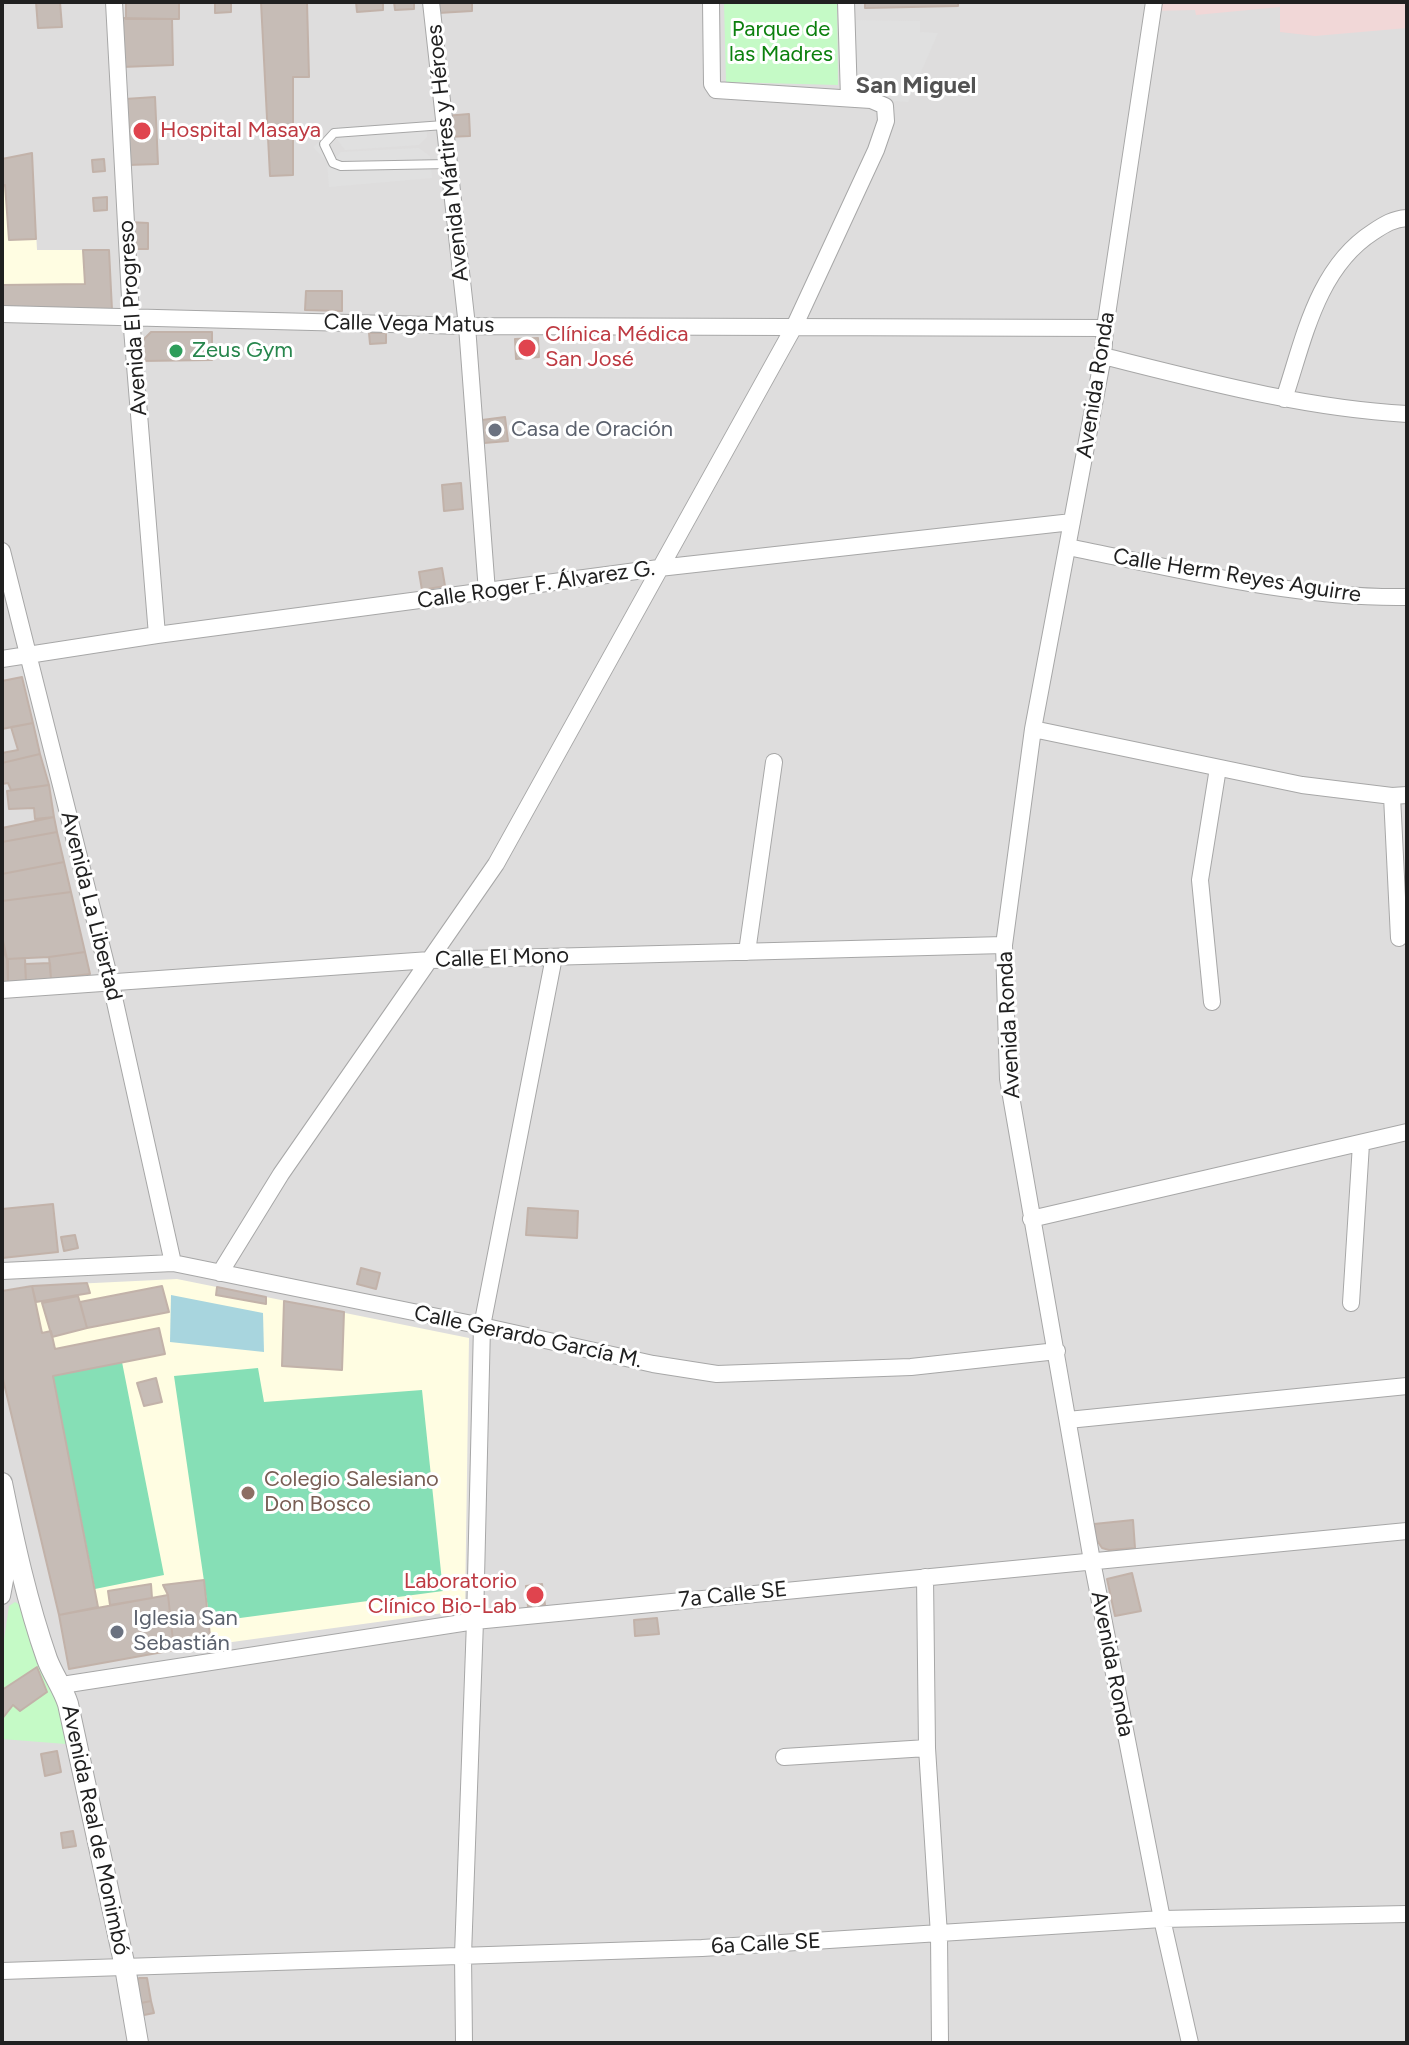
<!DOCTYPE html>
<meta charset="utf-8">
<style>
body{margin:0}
#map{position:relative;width:1409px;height:2045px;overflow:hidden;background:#f1ede7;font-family:Figtree,sans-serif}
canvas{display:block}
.frame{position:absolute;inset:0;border:4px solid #202020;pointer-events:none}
</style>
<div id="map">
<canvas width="1409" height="2045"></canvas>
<div class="frame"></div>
</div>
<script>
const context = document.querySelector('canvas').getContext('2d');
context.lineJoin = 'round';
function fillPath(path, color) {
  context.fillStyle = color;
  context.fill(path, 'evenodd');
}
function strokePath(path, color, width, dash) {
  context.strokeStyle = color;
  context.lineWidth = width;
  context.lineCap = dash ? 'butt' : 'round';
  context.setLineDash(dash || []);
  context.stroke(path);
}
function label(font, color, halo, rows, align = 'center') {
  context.font = font + ' Figtree,sans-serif';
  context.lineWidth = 6;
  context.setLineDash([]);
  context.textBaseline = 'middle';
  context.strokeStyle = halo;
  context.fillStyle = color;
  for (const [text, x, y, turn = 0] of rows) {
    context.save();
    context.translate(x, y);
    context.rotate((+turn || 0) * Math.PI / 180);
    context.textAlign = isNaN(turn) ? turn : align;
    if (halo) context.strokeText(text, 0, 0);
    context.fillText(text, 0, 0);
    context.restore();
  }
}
fillPath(new Path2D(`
 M2,2h1405v2041h-1405z`), '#dedddd');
fillPath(new Path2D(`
 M1154,2h253v26l-92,8 -35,-4v-25l-84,8 -1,-5 -43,1z`), '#f1d7d7');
fillPath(new Path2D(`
 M32,153l5,97h72l3,60 -110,-1v-150z
 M177,1279l292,59 -4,272 -291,40 -105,19 -10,-54 -57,-240v-84l30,-5z`), '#fffde2');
fillPath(new Path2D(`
 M724,2h113l1,83 -112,-3z
 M15,1602l7,4 37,96 7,42 -64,-5v-86l7,-47z`), '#c5fac6');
fillPath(new Path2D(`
 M122,1362l42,213 -69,14 -42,-213z
 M258,1368l6,34 158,-12 21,201 -233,31 -36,-246z`), '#86dfb6');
fillPath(new Path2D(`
 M847,20l73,1v11l18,1 -30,69 -59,-4z
 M426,123l1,14 -8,8 -74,5 -10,-13 -9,9 10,11 5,-5 78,-4 11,8 2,22 -103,9 -2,-25 -14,-15 22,-20z`), '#e0e0e0');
fillPath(new Path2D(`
 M171,1295l92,18 1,39 -94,-10z`), '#a8d5de');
const building = new Path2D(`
 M36,2h24l2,25 -24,1z
 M179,2v17h-53v-17z
 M215,2h16v10l-16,1z
 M261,2h46l2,75h-16v98l-23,1z
 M356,2h27v8l-26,2z
 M394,2h20v7l-19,1z
 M438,2h34v9l-34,2z
 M865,2h93v4l-93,2z
 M121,18l51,1 1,46 -51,2z
 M155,97l3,67 -30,1 -3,-66z
 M469,114l1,22 -23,1 -2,-21z
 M32,153l4,86 -27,1 -4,-55 -3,1v-27z
 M104,159l1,12 -12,1 -1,-12z
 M107,197v13l-13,1 -1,-13z
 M128,222l20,1v26h-20z
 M83,250h26l3,60 -110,-1v-24l83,-1z
 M306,291h36v20l-37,-1z
 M151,332h61v28l-71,1v-19z
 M369,333h17v10l-16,1z
 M538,338l1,19 -23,2 -1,-20z
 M505,417l3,24 -24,2 -2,-23z
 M461,483l2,26 -19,2 -2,-26z
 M442,568l3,18 -23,4 -3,-18z
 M22,677l11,46 -31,6v-48z
 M33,723l7,31 -38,9v-10l16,-3 -7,-23z
 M40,754l9,31 -38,5 -3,-7 -6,1v-21z
 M49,785l5,32 -19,2 -1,-11 -25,1 -2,-18z
 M54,817l3,15 -55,10v-14z
 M57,832l7,30 -62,12v-32z
 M64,862l7,30 -69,9v-27z
 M71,892l14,60 -36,5 -42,2 -5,-23v-35z
 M2,948l6,13v22h-6z
 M85,952l5,22 -39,5 -2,-22z
 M25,958l1,24 -18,1 -1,-24z
 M50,963l1,16 -25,3 -1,-18z
 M53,1204l5,48 -56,6v-49z
 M528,1208l50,3 -1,27 -51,-3z
 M75,1235l3,13 -14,3 -3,-14z
 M361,1268l19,5 -4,16 -19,-5z
 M87,1283l3,10 -54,9 -4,-16z
 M32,1286l10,47 9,-2 4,18 104,-21 6,26 -112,22 45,231 -39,8 -57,-240v-84z
 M162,1286l7,26 -82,16 -7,-26z
 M217,1287l49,10v7l-50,-9z
 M78,1296l9,32 -35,9 -10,-34z
 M284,1301l60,11 -2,58 -60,-4z
 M156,1378l6,24 -18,4 -7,-23z
 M1133,1520l2,28 -26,2 -7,-2 -6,-9 -2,-15z
 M1132,1573l9,38 -26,5 -8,-37z
 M204,1580l7,65 -37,5 -6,-55 -5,-10z
 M151,1584l1,14 -42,7 -2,-14z
 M542,1584l3,21 -17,2 -2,-21z
 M168,1595l6,55 -105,19 -10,-54z
 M657,1618l2,16 -24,2 -1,-16z
 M37,1667l10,25 -27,19 -7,-6 -11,14v-29z
 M57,1751l4,21 -16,4 -4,-22z
 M73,1831l3,15 -13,2 -2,-15z
 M139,1978h8l4,23 -15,3 -3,-18z
 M151,2001l3,12 -15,3 -3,-12z`);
fillPath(building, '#c6bcb6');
strokePath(building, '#c2b2a9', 2);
const service = new Path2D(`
 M444,125l-110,8 -10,11 9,19 8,3 107,-2`);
const minor = new Path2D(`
 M114,2l17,314 26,319
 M431,2l36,324 20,266
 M846,2l3,96
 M1154,2l-49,326 -2,28 -70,373 -29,216 4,134 84,482 70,358 28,124
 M2,314l465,12 638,2
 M1103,356c100,25 200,52 304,58
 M1284,399c20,-60 33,-131 89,-167 12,-8 20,-13 34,-14
 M1068,547c110,22 227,52 339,50
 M2,551l109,433 62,279
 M2,659l155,-24 502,-67 413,-46
 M1033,729l269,56 90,11 15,-1
 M1392,796l7,142
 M747,952l27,-190
 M2,990l428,-30 574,-15
 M1212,1002l-12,-122 18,-112
 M1031,1219l376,-87
 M2,1271l171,-8 309,63 171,38 64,10 194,-7 146,-16
 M220,1273l61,-99 215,-310 298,-537 82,-177 10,-29 -1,-15 -14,-6 -155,-10 -4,-6 -1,-82
 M1351,1303l10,-159
 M1068,1420l339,-34
 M925,1577l2,171 12,187 1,108
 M2,1596l10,-53
 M62,1685l413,-64 932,-90
 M784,1757l143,-9
 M2,1971l700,-23 460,-29 245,-5
 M464,2043l-1,-88 12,-334 7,-295 72,-369`);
const tertiary = new Path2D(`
 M2,1483c12,59 25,119 45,176 6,16 16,29 21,45l57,263 13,76`);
strokePath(service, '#a7a7a7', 10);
strokePath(minor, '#a7a7a7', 18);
strokePath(tertiary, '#a7a7a7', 22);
strokePath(service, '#fff', 8);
strokePath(minor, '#fff', 16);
strokePath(tertiary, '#fff', 20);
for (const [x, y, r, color] of [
 [142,131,10,"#e0444e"],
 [527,348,10,"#e0444e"],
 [176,351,8,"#2e9e5b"],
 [495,430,8,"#6b7280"],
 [248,1493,8,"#8d6e63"],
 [535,1595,10,"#e0444e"],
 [117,1632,8,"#6b7280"]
]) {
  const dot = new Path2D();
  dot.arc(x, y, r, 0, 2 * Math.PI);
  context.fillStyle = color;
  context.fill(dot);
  strokePath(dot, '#fff', 3);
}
label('22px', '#0c800e', '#fff', [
 ["Parque de",781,30],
 ["las Madres",781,55]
]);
label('22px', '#be3a42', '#fff', [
 ["Hospital Masaya",160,131],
 ["Clínica Médica",545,335],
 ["San José",545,360],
 ["Laboratorio",517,1582,"right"],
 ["Clínico Bio-Lab",517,1607,"right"]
], 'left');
label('22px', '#202020', '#fff', [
 ["Avenida Mártires y Héroes",448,153,-96],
 ["Avenida El Progreso",133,318,-94],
 ["Calle Vega Matus",409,324,1],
 ["Avenida Ronda",1096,385,-81],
 ["Calle Herm Reyes Aguirre",1237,576,9],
 ["Calle Roger F. Álvarez G.",536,585,-8],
 ["Avenida La Libertad",91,906,76],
 ["Calle El Mono",502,958,-2],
 ["Avenida Ronda",1009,1025,-93],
 ["Calle Gerardo García M.",528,1337,12],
 ["7a Calle SE",733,1595,-6],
 ["Avenida Ronda",1112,1664,79],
 ["Avenida Real de Monimbó",95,1830,78],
 ["6a Calle SE",766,1944,-3]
]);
label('22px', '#27864d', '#fff', [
 ["Zeus Gym",192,351]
], 'left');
label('22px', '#5b616d', '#fff', [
 ["Casa de Oración",511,430],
 ["Iglesia San",133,1619],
 ["Sebastián",133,1644]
], 'left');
label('22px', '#785e54', '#fff', [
 ["Colegio Salesiano",264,1480],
 ["Don Bosco",264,1505]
], 'left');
label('bold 24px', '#535353', '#fff', [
 ["San Miguel",916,86]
]);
</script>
